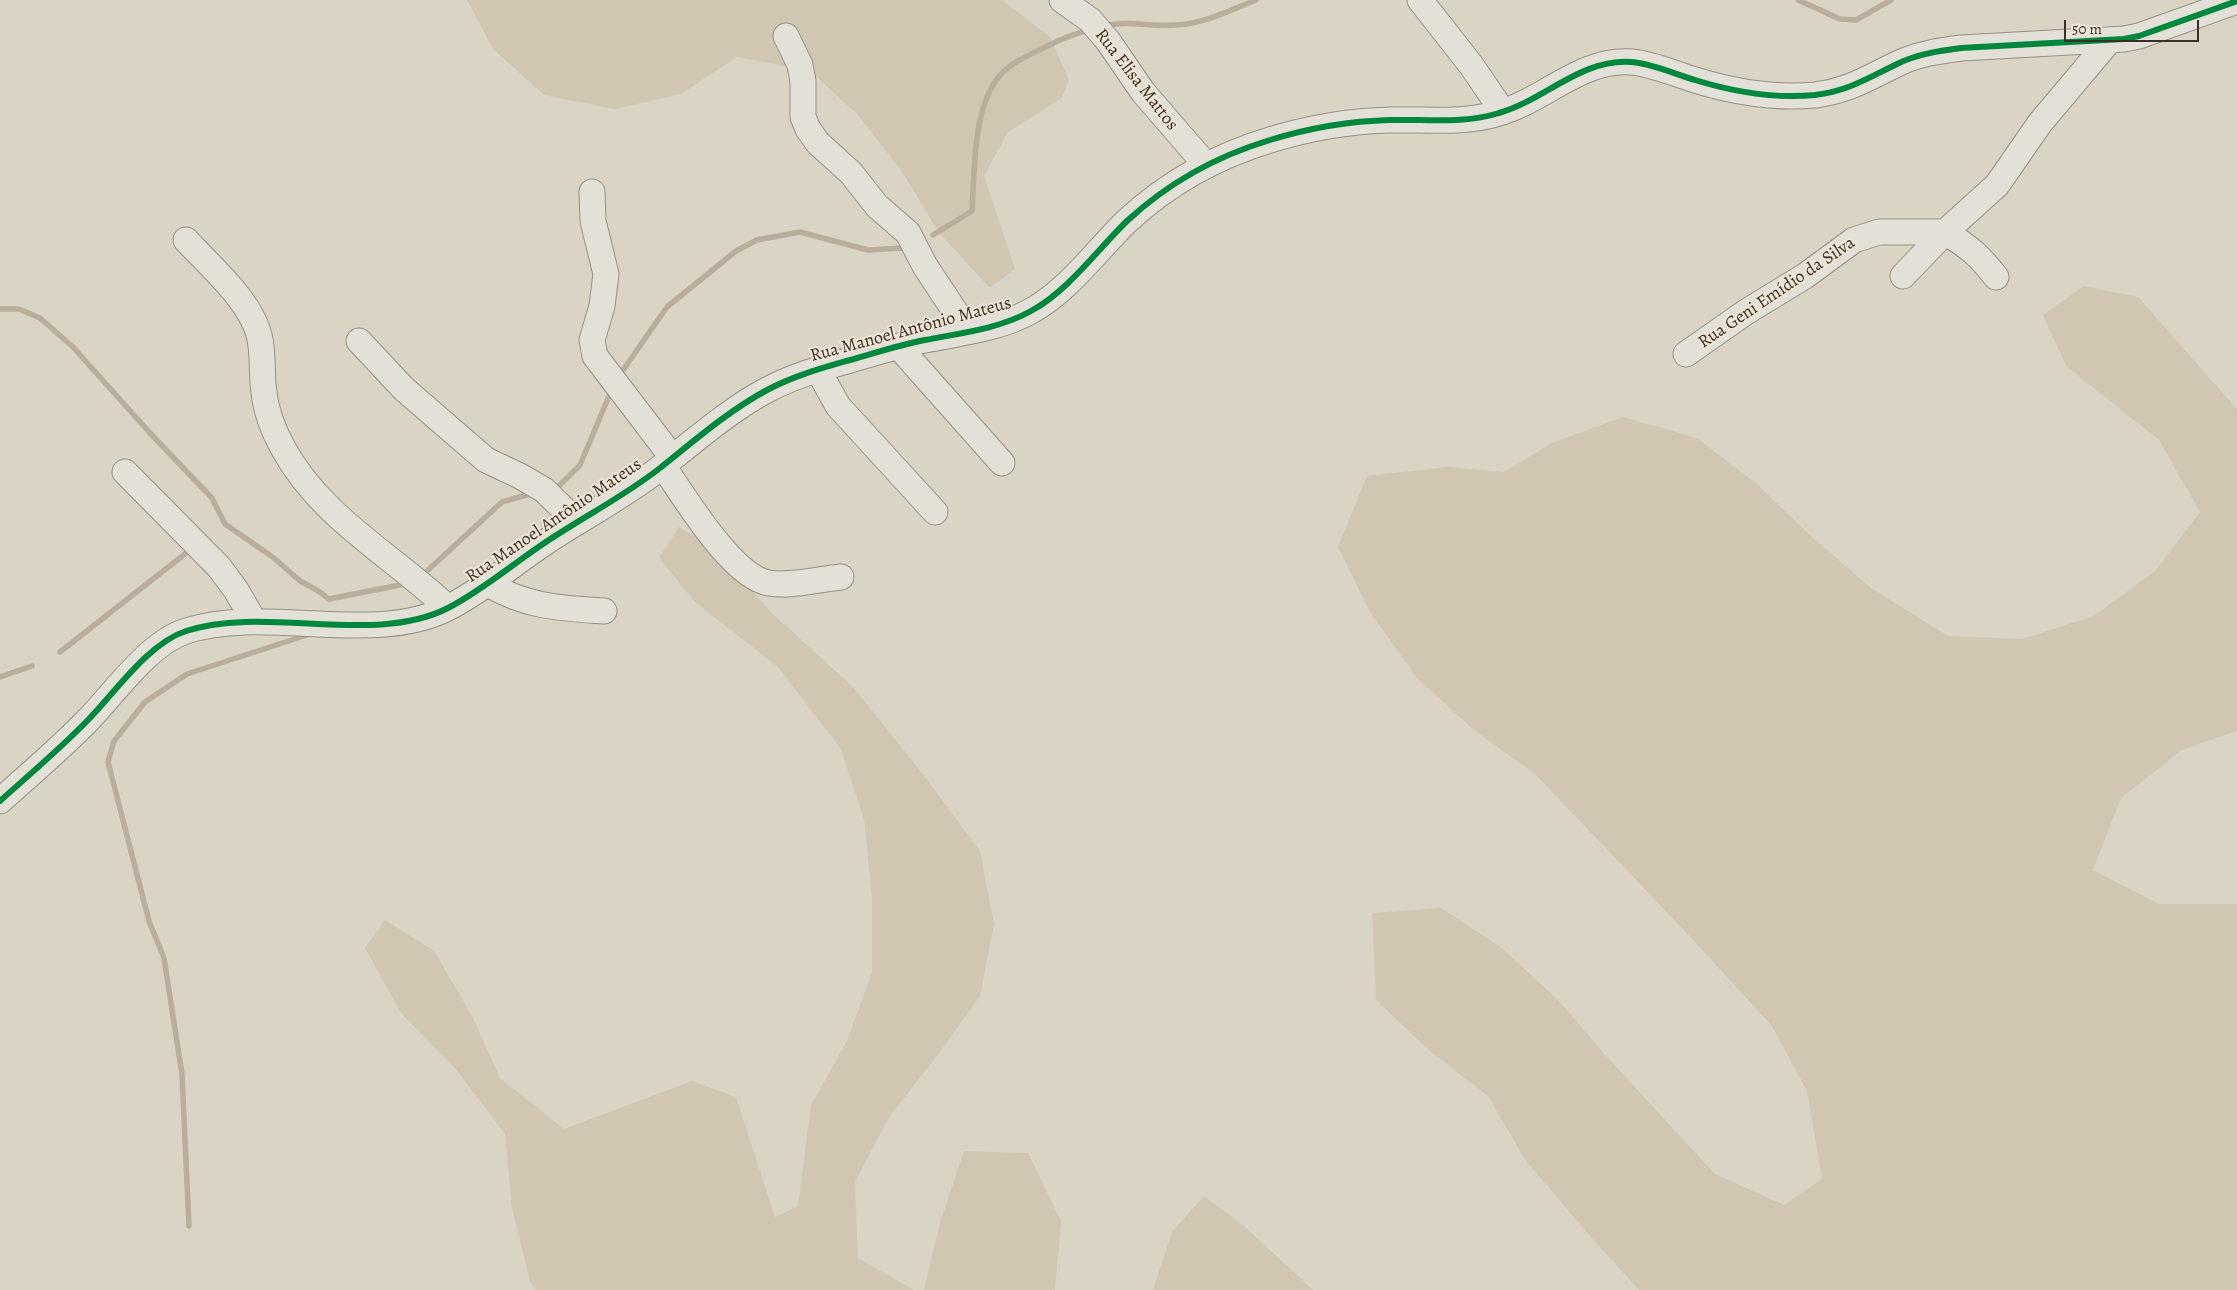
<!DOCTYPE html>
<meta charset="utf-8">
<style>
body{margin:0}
#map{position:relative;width:2237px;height:1290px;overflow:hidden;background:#dad4c5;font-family:Alegreya,serif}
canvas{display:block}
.scale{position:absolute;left:2064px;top:20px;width:135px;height:22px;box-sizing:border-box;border:2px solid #3d2e25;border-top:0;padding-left:6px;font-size:15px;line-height:18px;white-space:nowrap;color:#3d2e25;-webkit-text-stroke:4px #ede5d3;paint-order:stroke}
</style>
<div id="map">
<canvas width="2237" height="1290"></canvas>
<div class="scale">50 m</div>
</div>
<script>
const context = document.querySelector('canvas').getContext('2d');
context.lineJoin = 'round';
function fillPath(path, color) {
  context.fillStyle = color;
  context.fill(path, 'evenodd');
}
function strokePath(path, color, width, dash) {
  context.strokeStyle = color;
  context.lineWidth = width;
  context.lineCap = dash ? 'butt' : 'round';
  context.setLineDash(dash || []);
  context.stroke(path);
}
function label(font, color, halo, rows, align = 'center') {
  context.font = font + ' Alegreya,serif';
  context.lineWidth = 4;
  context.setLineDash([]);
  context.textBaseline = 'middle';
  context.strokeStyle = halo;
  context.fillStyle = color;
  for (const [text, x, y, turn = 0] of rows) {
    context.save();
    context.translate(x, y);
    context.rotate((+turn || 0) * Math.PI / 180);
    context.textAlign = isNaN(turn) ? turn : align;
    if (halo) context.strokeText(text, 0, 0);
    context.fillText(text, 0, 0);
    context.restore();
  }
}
fillPath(new Path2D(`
 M467,0h535l48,37 19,43 -7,18 -54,34 -24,44 31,93 -25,19 -51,-55 -36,-60 -44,-57 -49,-45 -73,-14 -56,37 -66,15 -71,-14 -51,-46z
 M2084,286l54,11 99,112v322l-55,19 -61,48 -28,72 66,34h78v386h-598l-42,-46 -71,-83 -38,-65 -58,-45 -54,-51 -4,-87 69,-5 61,40 56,52 51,59 106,115 69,31 38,-26 -15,-88 -35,-65 -90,-98 -147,-154 -60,-43 -58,-53 -47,-66 -32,-65 29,-71 81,-9 56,5 48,-29 71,-26 74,21 62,48 54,52 58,50 77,48 74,3 72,-23 61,-45 45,-59 -41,-72 -93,-74 -23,-51z
 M679,527l33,19 62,69 80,73 68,85 58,78 14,73 -14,72 -43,60 -48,61 -34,65 3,76 56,32h-378l-6,-8 -18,-74 -7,-74 -50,-66 -54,-55 -36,-65 20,-28 49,31 38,65 28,62 64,51 128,-48 44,16 39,120 23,-11 13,-101 36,-64 25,-69v-76l-8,-77 -23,-70 -63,-82 -83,-65 -36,-44z
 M964,1151l64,2 33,68 -6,69h-131l16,-67z
 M1204,1196l40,30 69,64h-160l19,-58z`), '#d0c6b2');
strokePath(new Path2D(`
 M1798,0l42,19 16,1 35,-20
 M1103,26c24,-6 48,1 73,-1 27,-1 55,-15 80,-25
 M933,235l39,-24c3,-42 0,-108 31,-139 10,-10 24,-16 36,-22 16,-8 33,-16 50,-20
 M0,309h19l21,9 33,29 77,86 62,65 13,26 49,34 26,23 17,9 12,9 76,-15
 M619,376l48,-69 69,-56 21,-11 43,-8 68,18 36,-2
 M559,486l21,-21 32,-76
 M428,570l74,-68 31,-9
 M60,652l130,-102
 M0,677l32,-11
 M189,1226l-7,-152 -18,-116 -15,-37 -41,-159 6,-21 31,-39 42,-28 120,-39`), '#b9ae9b', 5.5);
const minor = new Path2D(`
 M1062,0l28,20 18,21 35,51 63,73
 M1420,0l51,65 32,47
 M786,36l14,29 3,16v36l5,12 10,14 33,30 26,33 31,27 17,33 43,65
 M592,192l1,29 13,53 -4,32 -10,34 3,16 77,101
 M186,240c24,26 64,60 73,95 5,18 2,38 5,57 2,20 9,38 19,56 38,70 109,107 165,160
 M1903,276l42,-44c24,15 34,23 51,45
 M359,341l45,48 82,71 34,16 24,14 33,32
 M898,346l104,117
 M1686,354l60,-42 59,-36 49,-36 25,-8h66l52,-47 43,-62 69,-82
 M818,370l20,36 97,106
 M663,466c21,30 69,111 106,117 20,4 51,-4 72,-6
 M125,472l94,95 17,23 18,31
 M488,584c39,23 72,24 116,27
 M0,801c30,-27 61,-53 89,-82 27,-28 60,-76 97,-88 80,-26 188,15 262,-23 33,-17 61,-41 92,-62 39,-27 82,-48 120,-78 34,-27 68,-57 107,-78 26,-14 55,-22 83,-30 25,-7 49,-15 75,-20 35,-7 74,-11 106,-29 37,-20 66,-61 96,-90 41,-38 90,-65 143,-81 39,-12 79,-19 120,-20 36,-1 74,4 109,-7 46,-13 82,-55 133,-51 21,2 43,12 63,18 39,12 79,19 120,15 33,-4 53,-17 82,-31 20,-10 42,-13 64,-16l163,-9 15,-3 98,-35`);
strokePath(minor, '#959087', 27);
strokePath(minor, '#e3e0d8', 25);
strokePath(new Path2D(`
 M0,801c30,-27 61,-53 89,-82 27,-28 60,-76 97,-88 80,-26 188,15 262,-23 33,-17 61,-41 92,-62 39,-27 82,-48 120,-78 34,-27 68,-57 107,-78 26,-14 55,-22 83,-30 25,-7 49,-15 75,-20 35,-7 74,-11 106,-29 37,-20 66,-61 96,-90 41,-38 90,-65 143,-81 39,-12 79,-19 120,-20 36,-1 74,4 109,-7 46,-13 82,-55 133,-51 21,2 43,12 63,18 39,12 79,19 120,15 33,-4 53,-17 82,-31 20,-10 42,-13 64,-16l163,-9 15,-3 98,-35`), '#00873e', 6);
label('18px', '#3d2e25', '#ede5d3', [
 ["Rua Elisa Mattos",1136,80,52],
 ["Rua Geni Emídio da Silva",1777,293,-34],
 ["Rua Manoel Antônio Mateus",911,330,-15],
 ["Rua Manoel Antônio Mateus",554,521,-34]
]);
</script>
